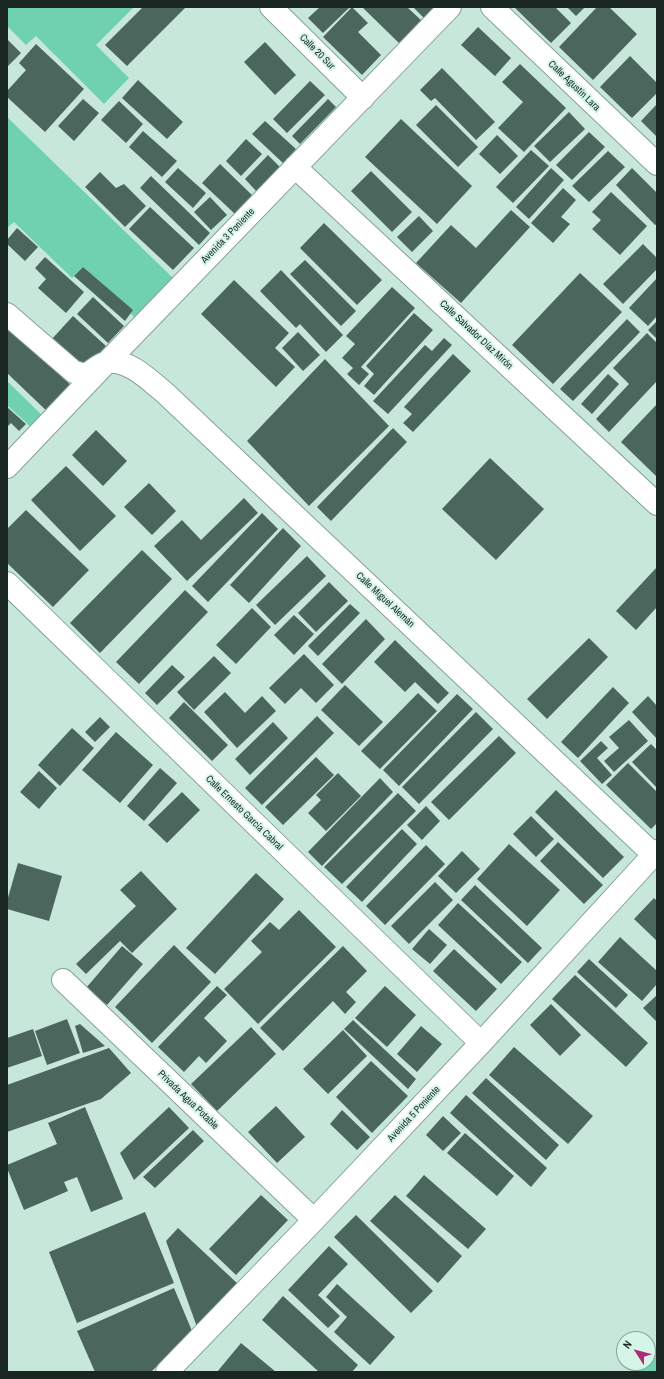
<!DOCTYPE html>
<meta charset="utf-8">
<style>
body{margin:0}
#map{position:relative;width:664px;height:1379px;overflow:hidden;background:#c8e7db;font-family:"Archivo Narrow",sans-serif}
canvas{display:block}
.frame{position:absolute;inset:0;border:8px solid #1a2621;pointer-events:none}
.north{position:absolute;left:616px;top:1331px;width:40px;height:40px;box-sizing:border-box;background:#d5f5e8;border:1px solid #8aa298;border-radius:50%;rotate:306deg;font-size:11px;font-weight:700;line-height:16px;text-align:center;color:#1a2621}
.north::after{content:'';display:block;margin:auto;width:14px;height:18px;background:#ae2c77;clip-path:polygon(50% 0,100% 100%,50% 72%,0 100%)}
</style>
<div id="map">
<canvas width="664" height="1379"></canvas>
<div class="frame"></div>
<div class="north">N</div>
</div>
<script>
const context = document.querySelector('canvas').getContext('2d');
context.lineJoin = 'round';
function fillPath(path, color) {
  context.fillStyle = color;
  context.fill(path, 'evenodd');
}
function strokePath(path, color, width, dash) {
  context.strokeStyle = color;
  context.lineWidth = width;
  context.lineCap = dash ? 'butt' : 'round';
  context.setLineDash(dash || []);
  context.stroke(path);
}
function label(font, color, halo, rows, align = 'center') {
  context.font = font + ' "Archivo Narrow",sans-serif';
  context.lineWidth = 4;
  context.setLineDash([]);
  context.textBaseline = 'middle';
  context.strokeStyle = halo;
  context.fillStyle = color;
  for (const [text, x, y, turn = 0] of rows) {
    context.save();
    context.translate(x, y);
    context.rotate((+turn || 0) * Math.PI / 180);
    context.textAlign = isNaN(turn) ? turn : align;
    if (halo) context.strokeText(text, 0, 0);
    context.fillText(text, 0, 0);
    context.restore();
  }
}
fillPath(new Path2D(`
 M7,7h127l-38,38 33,33 -25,26 -68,-68 -10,9 -19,-19z
 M7,117l166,161 -38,40 -52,-51 -11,11 -58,-56 -7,6z
 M7,381l37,36 -13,10 -24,-22z
 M657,1353v19h-21l10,-9h2v-2z`), '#70d1b1');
fillPath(new Path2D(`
 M143,7h43l-59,59 -22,-21z
 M320,7h30l-27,26 -15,-15z
 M352,7l16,16 -10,9 23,23 -19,20 -39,-38z
 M362,7h45l15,14 -22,23z
 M413,7h26l-13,13z
 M514,7h41l16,16 -20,20z
 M567,7h18l-9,9z
 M597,7h12l28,27 -44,46 -34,-33z
 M478,27l33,31 -16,18 -34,-31z
 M7,39l14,14 -14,14z
 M265,42l31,33 -21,20 -31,-33z
 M36,44l48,45 -39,43 -38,-35v-6l19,-21 -7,-7z
 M630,56l27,27v10l-25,25 -32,-31z
 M520,64l46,44 -42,44 -26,-24 25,-26 -21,-20z
 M442,68l53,54 -19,18 -41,-42 -4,3 -11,-11z
 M138,80l45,42 -16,17 -45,-41z
 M310,81l15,14 -38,38 -14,-14z
 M83,99l16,14 -25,28 -16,-15z
 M328,99l8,8 -36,37 -8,-8z
 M119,101l24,23 -17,19 -25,-23z
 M657,104v33l-16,-16z
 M436,105l42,42 -20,20 -42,-42z
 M569,112l16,17 -35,33 -16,-16z
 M401,119l71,67 -35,38 -72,-67z
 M265,121l31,28 -13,14 -31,-29z
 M143,131l34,30 -15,16 -33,-30z
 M589,132l16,15 -33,33 -16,-15z
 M497,135l21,21 -18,18 -21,-20z
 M246,139l16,15 -21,22 -15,-15z
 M531,150l18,16 -36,37 -17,-16z
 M608,151l17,16 -36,35 -17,-16z
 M268,155l12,12 -23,25 -12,-13z
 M220,164l33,32 -18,18 -33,-31z
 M178,168l28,25 -13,15 -28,-26z
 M551,168l13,12 -35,39 -13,-12z
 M632,168l25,25v31l-2,1 -39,-40z
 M371,171l41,41 -20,20 -41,-41z
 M100,172l16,16 8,-4 22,22 -21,21 -40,-40z
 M151,176l59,57 -11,12 -59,-57z
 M563,188l13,12 -15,17 9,7 -17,19 -22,-20z
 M611,192l36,34 -27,29 -28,-26 9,-9 -9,-8z
 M210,197l17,18 -16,15 -17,-18z
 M150,207l44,41 -21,22 -44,-41z
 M511,210l19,17 -69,76 -45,-40 35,-38 25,23z
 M419,216l14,15 -21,21 -15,-15z
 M324,223l58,57 -25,25 -57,-57z
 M17,228l21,19 -13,14 -18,-17v-4z
 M643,244l14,14v11l-34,35 -20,-20z
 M45,257l39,35 -18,21 -28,-25 8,-9 -11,-11z
 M305,260l51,51 -15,15 -51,-52z
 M83,267l50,43 -8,11 -51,-45z
 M281,270l62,65 -17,17 -26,-28 -4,4 -36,-37z
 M580,273l42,39 -69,72 -41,-39z
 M657,278v38l-9,10 -19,-18z
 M234,280l55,53 -14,15 20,19 -19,20 -75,-73z
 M392,287l23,21 -54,59 8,7 -10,11 -12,-11 6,-6 -11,-10 13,-14 -9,-8z
 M93,297l31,29 -16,17 -31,-29z
 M414,313l19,17 -59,65 -10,-9 10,-12 -8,-8z
 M73,316l33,30 -22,25 -33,-31z
 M627,319l13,13 -67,69 -13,-12z
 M657,321v18l-9,-9z
 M7,326l69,64 -24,26 -45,-43z
 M298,332l22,23 -17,16 -21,-23z
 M647,333l10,10v38l-48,51 -13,-13 33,-35 -16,-16z
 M444,338l8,7 -64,69 -15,-13 52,-56 7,6z
 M453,354l18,17 -58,61 -10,-9 9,-9 -8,-7z
 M325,359l64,67 -80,80 -62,-65z
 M608,374l11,10 -27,30 -11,-10z
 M657,404v73l-36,-35z
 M7,407l19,17 -7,7 -8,-8 -4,4z
 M393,428l14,14 -76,79 -14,-14z
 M96,430l31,31 -24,25 -31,-31z
 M490,458l54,51 -48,51 -54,-51z
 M66,466l50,50 -36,35 -49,-51z
 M149,483l27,28 -24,24 -28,-28z
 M244,498l14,15 -71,68 -33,-35 28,-26 19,20z
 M26,510l63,60 -36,37 -46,-44v-34z
 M262,513l16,16 -70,73 -16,-16z
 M283,528l18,18 -52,57 -19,-18z
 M142,550l30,29 -72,74 -30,-30z
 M307,556l19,20 -51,49 -19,-20z
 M657,567v40l-21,23 -20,-19z
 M329,582l19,19 -32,31 -18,-19z
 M185,590l23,22 -69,72 -23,-22z
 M350,604l10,9 -42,43 -10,-10z
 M252,608l19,19 -35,37 -20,-19z
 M294,615l20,19 -20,21 -20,-20z
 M366,619l19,20 -43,45 -20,-20z
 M589,638l19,19 -61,62 -20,-20z
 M395,640l54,53 -11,11 -23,-22 -10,10 -31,-30z
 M304,654l30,31 -18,18 -15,-15 -16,16 -16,-16z
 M214,656l17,17 -37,37 -17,-18z
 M172,665l13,12 -28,28 -12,-12z
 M345,685l38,37 -24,24 -38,-36z
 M613,687l16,16 -51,55 -17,-16z
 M225,692l20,21 17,-17 14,15 -39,37 -33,-36z
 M418,693l19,18 -57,58 -19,-18z
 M457,694l16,15 -74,77 -16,-16z
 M648,696l9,10v33l-25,-27z
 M184,702l44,43 -16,16 -43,-43z
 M476,712l17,17 -74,75 -17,-17z
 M317,716l17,17 -72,72 -17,-17z
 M100,717l10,10 -15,15 -10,-10z
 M629,720l19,21 -34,31 -10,-11 15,-13 -10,-11z
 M273,722l15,16 -38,37 -15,-16z
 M72,728l22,20 -34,38 -22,-21z
 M116,732l37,33 -33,38 -38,-33z
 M499,736l17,17 -67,67 -18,-18z
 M601,741l7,7 -11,10 15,17 -10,9 -22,-23z
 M651,744l6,6v38l-25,-26z
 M316,757l18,18 -51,50 -18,-18z
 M628,763l29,29v31l-6,6 -45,-44z
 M160,768l17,15 -33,38 -17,-15z
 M39,771l18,17 -18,21 -19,-17z
 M338,773l23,23 -35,35 -18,-18 13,-13 -5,-5z
 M380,778l13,14 -71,74 -14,-14z
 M556,790l68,67 -21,21 -68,-66z
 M182,792l18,18 -33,33 -19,-18z
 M398,793l18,18 -74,73 -18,-17z
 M426,806l14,15 -18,19 -15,-15z
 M531,816l23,23 -18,18 -23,-23z
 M402,829l15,15 -55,58 -16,-15z
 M558,842l45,43 -19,19 -44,-43z
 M509,844l51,46 -33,36 -50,-47z
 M426,845l19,19 -60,61 -19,-19z
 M462,851l18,18 -24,24 -18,-17z
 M18,863l44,13 -13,45 -42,-12v-8z
 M141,871l36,38 -45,44 -12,-12 -34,33 -10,-10 60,-58 -16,-16z
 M256,873l28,26 -69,75 -29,-26z
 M435,882l18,18 -44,44 -18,-18z
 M475,885l67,63 -14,15 -67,-63z
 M654,898l3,3v40l-23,-22z
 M458,903l64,59 -21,22 -63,-59z
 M299,910l37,37 -78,77 -34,-35 38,-37 -11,-11 19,-19 9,8z
 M429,929l18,16 -17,19 -18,-15z
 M620,937l37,34v13l-15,17 -44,-39z
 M174,945l37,37 -59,61 -37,-36z
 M122,946l21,18 -36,41 -21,-17z
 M343,946l24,25 -21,21 10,10 -11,12 -12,-13 -50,50 -23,-23z
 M454,949l43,40 -21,22 -43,-40z
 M589,959l39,36 -12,13 -39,-36z
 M575,975l73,68 -22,24 -74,-68z
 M217,986l10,9 -23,23 23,23 -21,22 -7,-7 -15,16 -26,-25z
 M385,986l31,29 -29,32 -32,-29z
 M657,995v27l-14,-14z
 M551,1004l30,31 -21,21 -30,-31z
 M67,1019l13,34 -33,12 -12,-34z
 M353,1020l63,59 -8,10 -64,-60z
 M80,1024l25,22 -22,7 -8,-27z
 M421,1026l21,18 -25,28 -20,-18z
 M251,1027l25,27 -59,57 -26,-27z
 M33,1029l9,27 -35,12v-30z
 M343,1030l24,26 -39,38 -25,-25z
 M514,1047l79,69 -25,28 -79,-69z
 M109,1048l22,25 -30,26 -94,33v-47z
 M371,1061l37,35 -36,37 -36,-36z
 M486,1078l73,67 -13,15 -74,-67z
 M466,1095l81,73 -16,19 -81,-74z
 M276,1106l29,31 -28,26 -29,-31z
 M85,1107l38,92 -32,13 -14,-35 -13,5 4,9 -44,19 -17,-42v-3l50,-21 -9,-21z
 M169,1107l20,21 -55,52 -14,-27z
 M342,1110l28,27 -13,13 -27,-26z
 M443,1116l18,17 -18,18 -17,-16z
 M193,1130l11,11 -49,47 -12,-11z
 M465,1133l49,43 -17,20 -50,-43z
 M424,1175l62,54 -18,20 -62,-53z
 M261,1195l27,25 -52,55 -27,-26z
 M395,1195l67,61 -24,27 -68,-62z
 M145,1212l29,71 -97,40 -28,-71z
 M356,1215l77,76 -22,22 -77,-76z
 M178,1228l60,56 -41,43 -31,-86z
 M329,1246l19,18 -30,31 22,21 -12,12 -40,-38z
 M337,1284l58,53 -25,28 -36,-33 13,-15 -21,-20z
 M174,1288l18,43 -41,41h-56l-18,-41z
 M283,1296l75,69 -6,7h-33l-57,-52z
 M241,1343l35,29h-59z`), '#4b665c');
const minor = new Path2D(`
 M271,7l92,91
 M492,7l165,157
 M295,167l362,337
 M7,314l67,58 12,3c6,-4 15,-12 22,-13 22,-2 41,18 57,31l489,462
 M7,467l100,-105 343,-355
 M7,583l474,460
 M63,980l251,240
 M167,1372l147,-152 167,-177 176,-192`);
strokePath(minor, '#85a297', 24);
strokePath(minor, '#fff', 22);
label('10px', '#1a2621', '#d5f5e8', [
 ["Calle 20 Sur",317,52,45],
 ["Calle Agustín Lara",574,86,44],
 ["Avenida 3 Poniente",228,236,-46],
 ["Calle Salvador Díaz Mirón",476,335,43],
 ["Calle Miguel Alemán",385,600,43],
 ["Calle Ernesto García Cabral",244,813,44],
 ["Privada Agua Potable",188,1100,44],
 ["Avenida 5 Poniente",414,1114,-47]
]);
</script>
